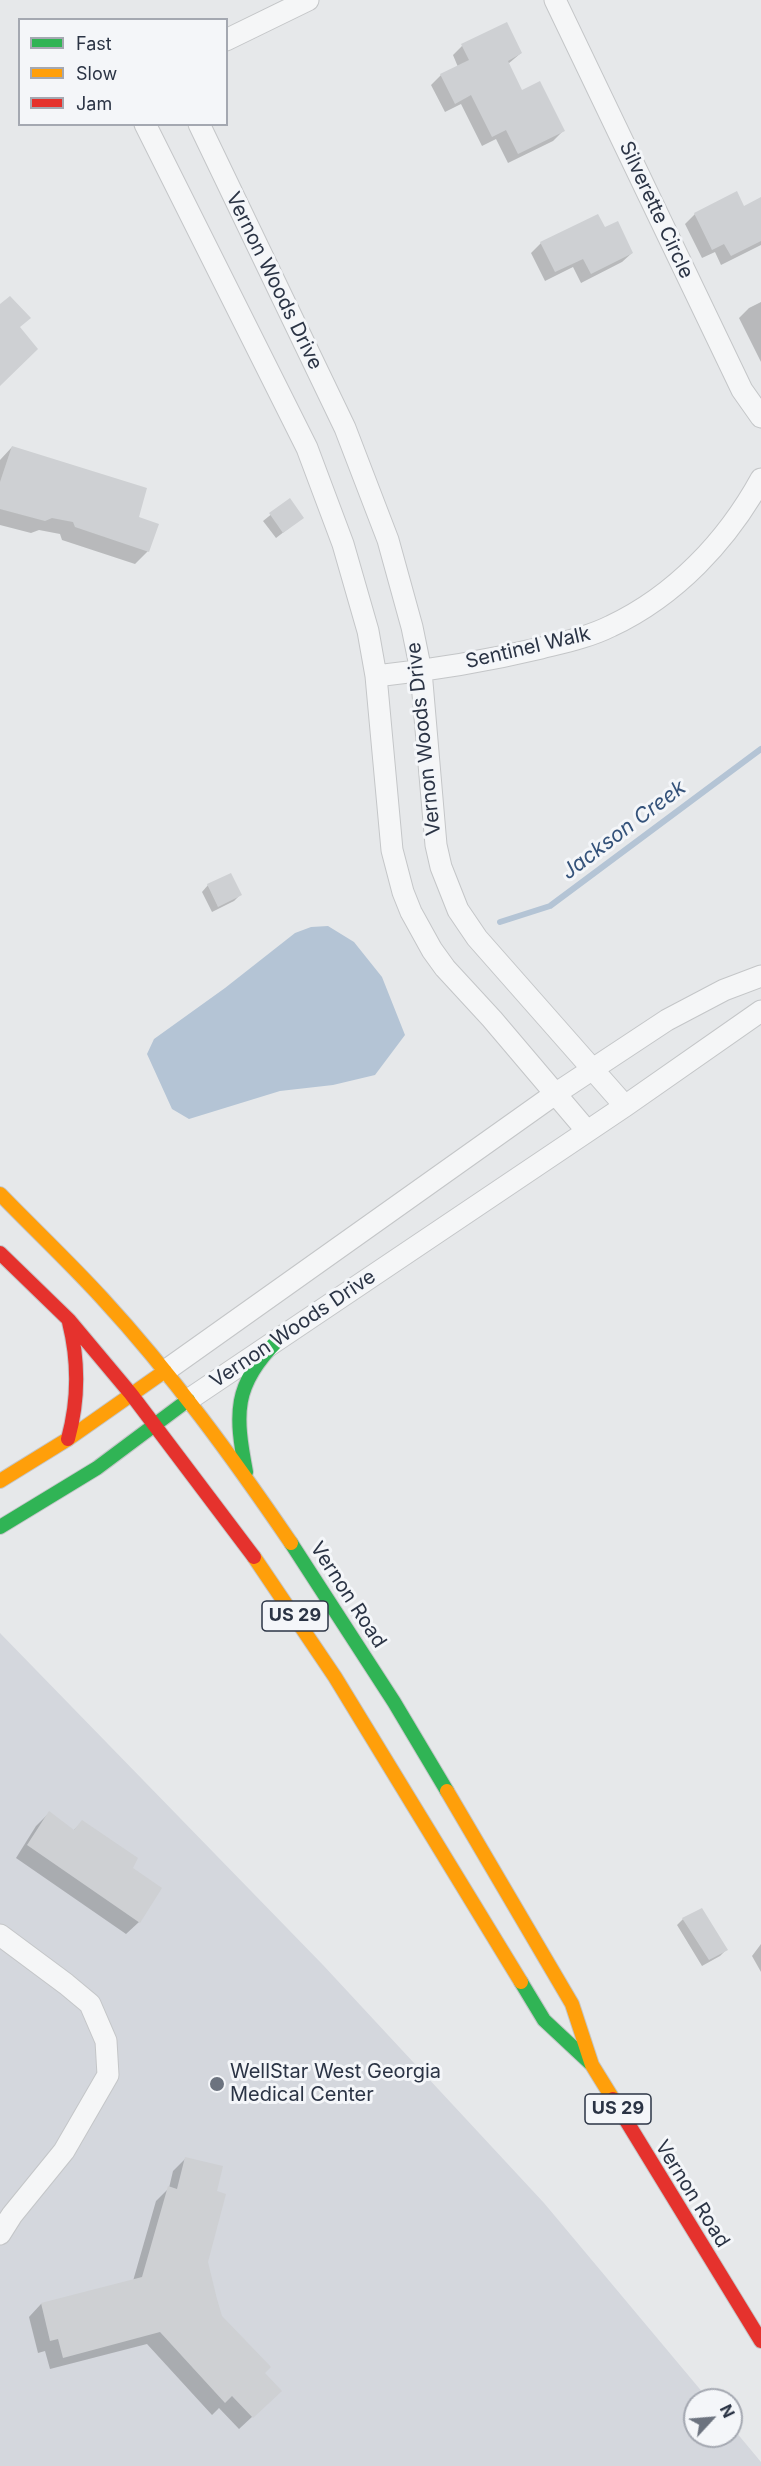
<!DOCTYPE html>
<style>
body{margin:0}
#map{position:relative;width:761px;height:2466px;overflow:hidden;background:#e6e8ea;font-family:Inter,sans-serif}
canvas{display:block}
.legend{position:absolute;left:18px;top:18px;width:210px;height:108px;box-sizing:border-box;background:#f4f6f9;border:2px solid #a4a8b1;margin:0;padding:8px 10px;list-style:none;font-size:18px;color:#2b3445}
.legend li{display:flex;align-items:center;gap:12px;height:30px}
.legend b{width:30px;border:2px solid #a4a8b1}
.north{position:absolute;left:683px;top:2388px;width:60px;height:60px;box-sizing:border-box;background:#f4f6f9;border:2px solid #a4a8b1;border-radius:50%;rotate:64deg;font-size:16px;font-weight:700;line-height:24px;text-align:center;color:#2b3445}
.north::after{content:'';display:block;margin:auto;width:21px;height:27px;background:#6c737f;clip-path:polygon(50% 0,100% 100%,50% 72%,0 100%)}
</style>
<div id="map">
<canvas width="761" height="2466"></canvas>
<ul class="legend">
<li><b style="height:8px;background:#30b455"></b>Fast</li>
<li><b style="height:8px;background:#ff9f0a"></b>Slow</li>
<li><b style="height:8px;background:#e5322d"></b>Jam</li>
</ul>
<div class="north">N</div>
</div>
<script>
const context = document.querySelector('canvas').getContext('2d');
context.lineJoin = 'round';
function fillPath(path, color) {
  context.fillStyle = color;
  context.fill(path, 'evenodd');
}
function strokePath(path, color, width, dash) {
  context.strokeStyle = color;
  context.lineWidth = width;
  context.lineCap = dash ? 'butt' : 'round';
  context.setLineDash(dash || []);
  context.stroke(path);
}
function label(font, color, halo, rows, align = 'center') {
  context.font = font + ' Inter,sans-serif';
  context.lineWidth = 6;
  context.setLineDash([]);
  context.textBaseline = 'middle';
  context.strokeStyle = halo;
  context.fillStyle = color;
  for (const [text, x, y, turn = 0] of rows) {
    context.save();
    context.translate(x, y);
    context.rotate((+turn || 0) * Math.PI / 180);
    context.textAlign = isNaN(turn) ? turn : align;
    if (halo) context.strokeText(text, 0, 0);
    context.fillText(text, 0, 0);
    context.restore();
  }
}
fillPath(new Path2D(`
 M0,1633l323,332 221,238 165,197h-14v36h36v-10l30,36v4h-761z`), '#d4d7dd');
fillPath(new Path2D(`
 M328,926l26,16 28,35 23,58 -30,40 -42,10 -53,6 -91,28 -17,-10 -25,-55 7,-15 71,-51 70,-55 16,-6z`), '#b4c4d5');
fillPath(new Path2D(`
 M462,46l59,7 -13,11 14,28 41,39 -10,10 -45,22 -12,-24 -14,7 -21,-42 -16,8 -14,-27 10,-10 17,-8 -5,-12z
 M761,199v46l-40,20 -6,-13 -13,6 -17,-34 10,-10 48,-6z
 M604,229l28,24 -10,9 -41,21 -8,-16 -28,14 -14,-28 10,-10z
 M761,302v60l-22,-44 10,-10z
 M12,447l125,71 11,33 -13,13 -73,-24 -2,-6 -21,-4 -8,3 -31,-8v-65z
 M289,500l13,18 -26,20 -13,-17z
 M208,885l32,10 -6,6 -22,11 -10,-20z
 M49,1813l24,18 9,-9 49,47 8,53 -13,12 -110,-76 20,-32z
 M683,1919l43,31 -6,6 -18,10 -25,-41z
 M761,1944v28l-9,-16z
 M185,2159l31,33 -10,70 15,54 42,57 4,30 -28,26 -20,-21 -7,7 -65,-71 -97,25 -5,-18 -7,2 -9,-36 12,-13 92,-23 23,-80 13,-13 4,-17z`), '#0003');
strokePath(new Path2D(`
 M500,922l50,-16 211,-157`), '#b4c4d5', 6);
fillPath(new Path2D(`
 M507,22l15,31 -14,8 14,29 18,-9 25,50 -47,23 -12,-24 -14,7 -21,-42 -16,9 -15,-30 29,-14 -8,-16z
 M737,191l7,15 17,-9v44l-30,15 -7,-12 -12,6 -18,-37z
 M598,214l7,13 13,-6 15,32 -42,21 -8,-15 -28,13 -15,-30z
 M10,296l21,22 -11,9 18,22 -38,37v-82z
 M12,446l135,42 -8,29 20,7 -10,28 -74,-25 -2,-5 -21,-4 -7,3 -45,-12v-27z
 M290,498l14,20 -21,15 -14,-20z
 M231,873l11,22 -24,12 -11,-23z
 M49,1811l25,19 8,-10 56,38 -5,10 29,20 -22,35 -113,-78z
 M702,1908l26,42 -19,10 -27,-42z
 M185,2157l38,9 -6,25 9,3 -18,68 9,37 5,17 49,51 -6,6 17,18 -29,27 -21,-22 -7,7 -65,-71 -97,26 -5,-19 -8,2 -9,-38 101,-26 26,-91 9,3z`), '#ced0d3');
const street = new Path2D(`
 M555,0l187,390 19,27
 M226,40l82,-40
 M145,124l162,324 36,96 25,87 8,45 16,174 11,42 8,20 21,38 13,18 47,51 95,112
 M199,124l146,304 43,112 24,87 9,44 15,174 5,22 17,43 19,28 148,168
 M376,676c56,-6 111,-15 165,-28 24,-6 48,-11 70,-22 64,-30 116,-85 150,-147
 M165,1371l390,-277 112,-74 57,-30 37,-14
 M188,1400l437,-294 136,-95
 M0,1935l66,49 24,20 16,37 2,34 -44,76 -52,64 -12,19`);
const fast = new Path2D(`
 M246,1472c-11,-58 -13,-87 31,-131
 M0,1527l97,-59 91,-68
 M291,1543l103,159 53,89
 M521,1982l23,38 46,43`);
const slow = new Path2D(`
 M0,1194c34,35 69,68 102,104 70,76 131,160 189,245
 M0,1481l68,-42 97,-68
 M254,1557l81,120 186,305
 M447,1791l125,213 20,61 21,34`);
const jam = new Path2D(`
 M0,1253l69,67 62,74 123,163
 M68,1439c11,-40 11,-77 1,-117
 M613,2099l148,242`);
strokePath(street, '#c4c6c8', 23);
strokePath(fast, '#c4c6c8', 16);
strokePath(slow, '#c4c6c8', 16);
strokePath(jam, '#c4c6c8', 16);
strokePath(street, '#f5f6f7', 21);
strokePath(fast, '#30b455', 14);
strokePath(slow, '#ff9f0a', 14);
strokePath(jam, '#e5322d', 14);
for (const [x, y, r, color] of [
 [217,2084,8,"#6c737f"]
]) {
  const dot = new Path2D();
  dot.arc(x, y, r, 0, 2 * Math.PI);
  context.fillStyle = color;
  context.fill(dot);
  strokePath(dot, '#f4f6f9', 2);
}
for (const [x, y, w] of [
 [295,1616,66],
 [618,2109,66]
]) {
  const box = new Path2D();
  box.roundRect(x - w / 2, y - 15, w, 30, 4.5);
  context.fillStyle = '#f4f6f9';
  context.fill(box);
  strokePath(box, '#2b3445', 1.5);
}
label('bold 18px', '#2b3445', null, [
 ["US 29",295,1616],
 ["US 29",618,2109]
]);
label('20px', '#2b3445', '#f4f6f9', [
 ["Silverette Circle",656,210,65],
 ["Vernon Woods Drive",274,281,64],
 ["Sentinel Walk",528,648,-13],
 ["Vernon Woods Drive",424,739,-96],
 ["Vernon Woods Drive",293,1329,-34],
 ["Vernon Road",348,1595,57],
 ["Vernon Road",692,2194,58]
]);
label('20px', '#2b3445', '#f4f6f9', [
 ["WellStar West Georgia",230,2072],
 ["Medical Center",230,2095]
], 'left');
label('italic 21px', '#34527a', '#f4f6f9', [
 ["Jackson Creek",624,830,-37]
]);
</script>
